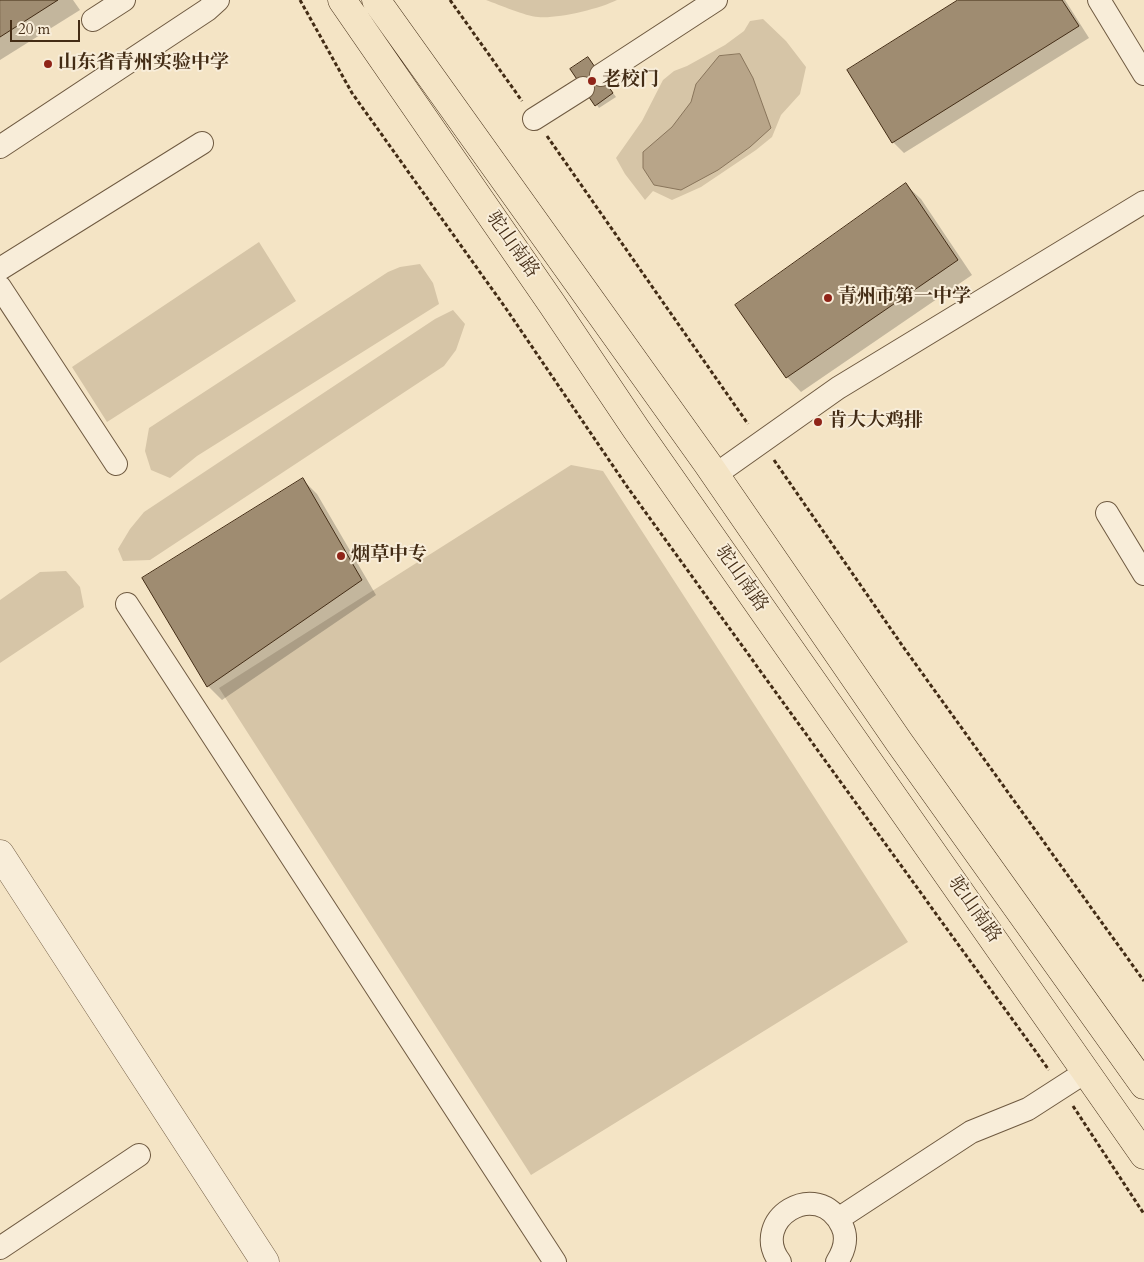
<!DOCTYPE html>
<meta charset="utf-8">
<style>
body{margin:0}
#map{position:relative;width:1144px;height:1262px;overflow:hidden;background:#f4e4c5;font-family:Cardo,serif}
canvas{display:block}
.scale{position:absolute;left:10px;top:20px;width:70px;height:22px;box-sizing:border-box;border:2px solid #432c15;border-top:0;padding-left:6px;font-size:15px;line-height:18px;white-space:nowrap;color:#432c15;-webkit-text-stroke:4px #f8edd9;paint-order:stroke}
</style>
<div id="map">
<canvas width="1144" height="1262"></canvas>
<div class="scale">20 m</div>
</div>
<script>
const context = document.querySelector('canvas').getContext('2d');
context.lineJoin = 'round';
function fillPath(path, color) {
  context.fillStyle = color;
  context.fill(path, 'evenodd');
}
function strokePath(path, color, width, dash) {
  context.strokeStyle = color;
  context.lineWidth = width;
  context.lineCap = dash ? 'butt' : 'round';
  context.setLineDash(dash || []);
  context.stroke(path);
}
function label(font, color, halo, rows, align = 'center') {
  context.font = font + ' Cardo,"Noto Serif SC",serif';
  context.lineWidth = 4;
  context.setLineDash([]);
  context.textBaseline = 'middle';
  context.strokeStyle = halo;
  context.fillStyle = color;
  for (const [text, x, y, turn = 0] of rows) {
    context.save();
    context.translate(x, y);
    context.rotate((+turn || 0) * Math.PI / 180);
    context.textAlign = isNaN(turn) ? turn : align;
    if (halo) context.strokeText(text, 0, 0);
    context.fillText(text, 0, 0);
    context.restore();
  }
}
fillPath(new Path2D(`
 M486,0h131c-18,9 -60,19 -79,17 -13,-1 -38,-12 -52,-17z
 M763,19l23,22 20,26 -6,27 -19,21 -9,22 -16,13 -55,37 -29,13 -19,-9 -8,9 -20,-26 -9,-16 26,-37 21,-41 11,-9 13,-5 38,-21 19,-14 6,-10z
 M259,242l37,59 -189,121 -35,-55z
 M420,264l13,19 6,21 -242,152 -27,22 -19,-8 -6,-19 4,-23 239,-156 12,-5z
 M453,310l12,14 -9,26 -12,16 -294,194 -27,1 -5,-12 12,-20 14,-17 291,-193z
 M571,465l32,6 305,471 -377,233 -312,-487z
 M66,571l14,16 4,20 -84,56v-63l40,-28z`), '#d6c5a7');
const water = new Path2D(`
 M740,54l13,24 18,50 -21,19 -32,23 -37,20 -27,-5 -11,-17v-16l29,-25 19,-25 5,-18 23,-28z`);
fillPath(water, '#b8a589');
strokePath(water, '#89755b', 1);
fillPath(new Path2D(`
 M0,0h73l7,10 -80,50z
 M960,0h105l24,38 -185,115 -11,-11 -44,-72z
 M588,59l28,38 -17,11 -27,-38z
 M906,185l15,14 51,76 -171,117 -14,-15 -50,-72z
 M303,480l14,14 59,101 -154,105 -14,-14z`), '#0003');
const building = new Path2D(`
 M0,0h58l-58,37z
 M958,0h104l17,26 -187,117 -45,-73z
 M588,57l25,36 -18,13 -25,-37z
 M906,183l52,77 -172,118 -51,-73z
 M303,478l59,102 -155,107 -65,-109z`);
fillPath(building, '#9f8c71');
strokePath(building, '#432c15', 1);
const minor = new Path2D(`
 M1099,0l45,74
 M93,20l31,-20
 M601,75l115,-75
 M534,119l49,-31
 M0,147l207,-137 11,-10
 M0,269l202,-126
 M0,287l116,177
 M715,475l123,-87 306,-186
 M1107,513l37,61
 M127,604l428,658
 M838,1219l133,-87 57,-23 59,-38
 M0,1248l139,-93
 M780,1262c-32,-42 38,-86 62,-36 6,12 2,25 -5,36`);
const tertiary = new Path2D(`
 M0,854l265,408`);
const primary = new Path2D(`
 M342,0l210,304 84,125 508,726
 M376,0l331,463 192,279 245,343`);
strokePath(minor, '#6f5a41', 24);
strokePath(tertiary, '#6f5a41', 29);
strokePath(primary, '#432c15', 29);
strokePath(new Path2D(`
 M300,0l52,93 155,217 121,178 421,582
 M450,0l72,101
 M547,136l201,288
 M774,460l130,188 240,333
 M1073,1106l71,108`), '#432c15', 3, [4, 2.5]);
strokePath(minor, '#f8edd9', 22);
strokePath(tertiary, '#f8edd9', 28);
strokePath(primary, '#f4e4c5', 28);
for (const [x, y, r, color] of [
 [48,64,5,"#8f2418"],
 [592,81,5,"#8f2418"],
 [828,298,5,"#8f2418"],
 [818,422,5,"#8f2418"],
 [341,556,5,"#8f2418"]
]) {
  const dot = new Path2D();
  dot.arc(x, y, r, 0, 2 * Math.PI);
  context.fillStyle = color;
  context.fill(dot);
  strokePath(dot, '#f8edd9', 2);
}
label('bold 19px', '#432c15', '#f8edd9', [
 ["山东省青州实验中学",58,64],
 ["老校门",602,81],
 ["青州市第一中学",838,298],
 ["肯大大鸡排",828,422],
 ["烟草中专",351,556]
], 'left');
label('19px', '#432c15', '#f8edd9', [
 ["驼山南路",512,245,55],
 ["驼山南路",741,579,55],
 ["驼山南路",974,910,55]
]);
</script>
